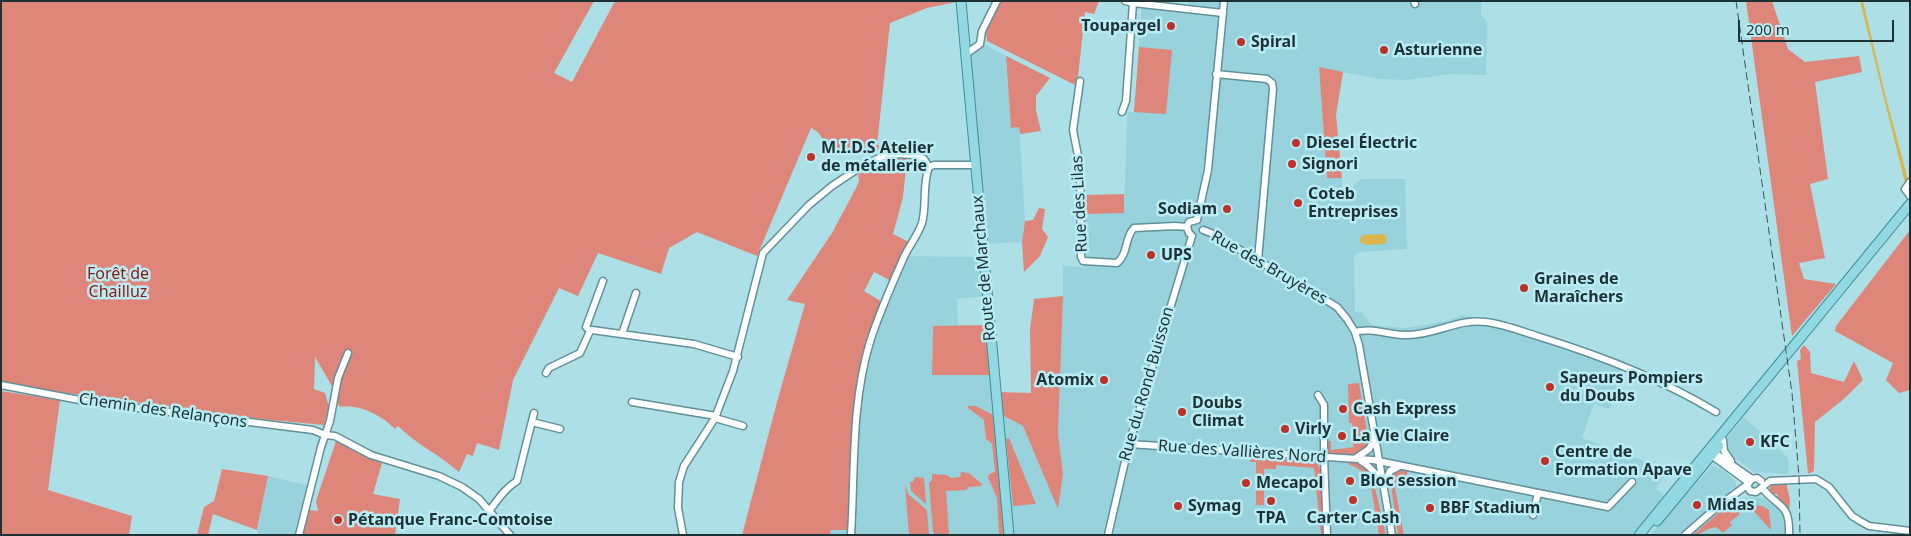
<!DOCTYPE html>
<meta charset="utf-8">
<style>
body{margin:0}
#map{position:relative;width:1911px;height:536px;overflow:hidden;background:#addfe7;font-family:"Noto Sans",sans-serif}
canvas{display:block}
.frame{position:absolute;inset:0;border:2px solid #1e3235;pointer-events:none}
.scale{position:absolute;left:1738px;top:20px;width:156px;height:22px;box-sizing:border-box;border:2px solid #1e3235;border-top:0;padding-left:6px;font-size:15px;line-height:18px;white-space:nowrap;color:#1e3235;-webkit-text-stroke:4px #baecf4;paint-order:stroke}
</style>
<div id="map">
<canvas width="1911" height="536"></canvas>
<div class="frame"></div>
<div class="scale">200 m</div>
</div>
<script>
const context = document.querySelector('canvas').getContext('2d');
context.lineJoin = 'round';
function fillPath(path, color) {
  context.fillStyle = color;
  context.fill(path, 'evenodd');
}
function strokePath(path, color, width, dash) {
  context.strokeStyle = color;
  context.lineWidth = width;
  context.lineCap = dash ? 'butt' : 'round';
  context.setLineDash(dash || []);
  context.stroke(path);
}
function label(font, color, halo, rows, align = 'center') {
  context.font = font + ' "Noto Sans",sans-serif';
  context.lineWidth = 5;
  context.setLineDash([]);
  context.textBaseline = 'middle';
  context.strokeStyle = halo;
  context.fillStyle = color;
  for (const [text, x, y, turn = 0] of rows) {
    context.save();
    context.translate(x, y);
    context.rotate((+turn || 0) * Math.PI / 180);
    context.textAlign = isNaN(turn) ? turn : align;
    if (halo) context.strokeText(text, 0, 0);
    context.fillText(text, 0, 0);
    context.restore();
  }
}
fillPath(new Path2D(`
 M1142,1h17l29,4 1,-4h292v14l6,7 -1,53 -36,-1 -43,6 -26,-1 -62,-11 8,110h15l-1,20 20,-19h44l2,70 -47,3 -6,4 1,56h7l9,13 35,3 40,-7 16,-6 16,3 28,6 119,37 -15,48 -16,-5 -12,34 86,32 -12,19 7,4v4l-31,38h-802l1,-6 17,1 7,-133 15,-60 32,-81 77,1 5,39 -27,3 1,27h-25l-1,48 66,1 2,39 23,12 35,82 5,-34 -5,-40 5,-138v-31l21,3 1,-54 39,-2 3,-90 1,-10h6z
 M984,44l22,12 5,72 8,-1 1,12 5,82 -3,21 -35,2 -17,-187z
 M1744,417l44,41 1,16 -35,-2 -26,-19 -2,-9 2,-7z
 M1712,466l13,5 11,11v5l-6,4 6,8 16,-2 11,1 11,6 7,8 5,14v9h-136z
 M268,476l39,9 -13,50h-37z`), '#98d3dd');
fillPath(new Path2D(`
 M1,1h593l-40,72 18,9 43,-81 341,1 -29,6 -37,15 -13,122 15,3c-15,7 -32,-2 -51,5l-17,-12 -6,-9 -7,-4 -54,128 -60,-24 -28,16 -8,26 -63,-21 -20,43 -19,-8 -46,92 -14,70 -22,-7 -4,13 -6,-2 -8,18c-19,-17 -43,-28 -61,-46l-3,3c-13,-13 -34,-25 -55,-22l-4,-7 -4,-14 -17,-29 -1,32 11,4 4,14 -5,18 -63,-6 -260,-35z
 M1001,1h98l-5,13 -9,-2 -8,74 -90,-45 -1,-10z
 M1746,1h26l16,48 17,13 54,-6 3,16 -47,10 13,97 -18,5 15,74 -26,5 5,16 32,5 -44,52z
 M1139,47l33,3 -6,64 -32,-2z
 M1006,56l44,22 -14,18v14l5,21 -21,3 -1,-7 -8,1z
 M1319,67l24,5 -7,43 6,63h-15z
 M898,156l9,2 -4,39 -10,37 16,8 -18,39 -17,-9 -10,19 18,11 -12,35 -15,60 -7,133h-17l-1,5h-88l35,-133 28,-98 -18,-4 45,-67 24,-45 3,-7 -1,-9 23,-12z
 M1124,194v19l-39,1v-19z
 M1039,208l6,1 -3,20 6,8 -8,19 -16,16 -2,-30 3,-21 8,-1z
 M1910,230v160l-11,3 -13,-13 7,-17 -58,-32 1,-5z
 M1063,296l-5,138 5,40 -5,35 -35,-83 -23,-12 -2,-22 33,1 -1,-64 4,-30z
 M986,325l4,50h-58l1,-49z
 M1804,345l6,7 1,21 33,9 10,-21 9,19 -18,18 -30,24 -1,49 -6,3 -11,-113 4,-2 -1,-9z
 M1359,383l10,62 -12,9 -27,1 -4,-4 2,-10h3v9l23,-3c-6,-14 -1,-12 -2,-24h-3l-1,-39z
 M1,391l59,9 -12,90 84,26 -3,19h-128z
 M968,406h8l17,9 11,120h-5l-2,-37 -9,-21 1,-3 6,-2 -3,-28 -6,-5 -2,-19 -16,-12z
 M1009,438l27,66 -23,2 -7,-67z
 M336,441l46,22 -9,31 27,5 -5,36h-92l6,-25 9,1 -2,-10z
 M1233,456l22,1 4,3 20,-1 34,2 5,3 3,7 3,64h-3l-7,-67 -38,-3v4h-12v36h-8v-43h-6v-4h-17z
 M1348,461l16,4 7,6 15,64h-7l-8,-48c-5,-12 -10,-19 -23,-23z
 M1399,467l9,4 -2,5 -6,4 -5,8 9,47h-6l-8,-57 2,-6z
 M222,469l46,7 -11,54 -44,-16 -5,21h-11l7,-28 10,-6z
 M961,472l8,1 13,11 -1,2 -12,1 -3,3 -20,1 3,44h-14l-2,-4 -4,-48 3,-3v-6l15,1 4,3 9,-1z
 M915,477l9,1 2,26 -15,-13 -1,-9h3z
 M1786,482l4,18 -1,12 -13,-13 2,-4 -2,-1h-6l-1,-2 2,-9z
 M905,484l3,10 19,16 2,25h-20z
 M1730,503l10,11 -10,8 2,3 -9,8 -7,-6c-10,1 -14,8 -23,8z
 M1754,505l8,1 7,4 2,20 -21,-23z`), '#df867a');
fillPath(new Path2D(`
 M1860,1h3l21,89 24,90 -3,3z
 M1384,234l3,5 -2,5 -19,1 -6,-3v-4l3,-3z`), '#dbb54c');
const minor = new Path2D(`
 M1125,1l8,2
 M1414,1l1,3
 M966,54l14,-10 2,-13 15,-30
 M1216,74l51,5 5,4 1,6 -15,171
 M1080,81l-7,49 7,36 1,91 2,4 34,2c12,-10 7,-25 17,-35l41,-2 12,1
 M1122,112l4,-11 7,-98 90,10
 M929,167l5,-2h41
 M1910,182l-5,7 5,7
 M1197,220l11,-50 16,-169
 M1203,230l8,3 113,66 13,8 10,12 8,13 4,13 33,190
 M1192,236l-3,-3 -2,-6 2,-5 8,-2
 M590,331l-4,-4 17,-46
 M1355,332c17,-5 36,4 53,3 27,0 51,-17 78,-13 17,2 35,9 51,14 62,19 123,42 179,76
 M622,334l14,-41
 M546,373l3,-5 31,-15 10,-22 2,-1 102,14 44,13
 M1,385l89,17 223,28 12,5 10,1 36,19 68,21 23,11 17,12 31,36
 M1318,395l6,10v52l3,78
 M632,402l84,14
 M715,418l28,8
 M532,422l28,7
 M1723,440l1,11 7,10
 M1129,444l244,16 235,47 24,-25
 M1712,451l40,28 5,-1 4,3
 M1710,454l38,28
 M1356,458l13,-9 6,-10
 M1361,461l6,4 14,14
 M1384,485l6,-14 10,-5
 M1747,485l3,6 6,1 14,-11 46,-2 13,8 23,29 8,5 9,5 41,5
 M1762,488c17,21 28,14 27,47
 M489,511c9,-11 15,-22 28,-30l17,-68
 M1533,515l5,-22
 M299,535l22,-88 9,-26 8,-43 10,-25
 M683,535l-5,-27 1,-26 5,-16 31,-48 18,-47 30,-118 46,-48 23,-19 27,-18 22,-11 15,-3 18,1 10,4 5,8
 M851,535c4,-64 0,-131 19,-193 9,-29 22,-58 34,-85 5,-11 14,-22 18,-34 5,-18 0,-38 7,-56
 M1108,535l21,-91 63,-208
 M1685,535l32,-28 30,-22 5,-6`);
const major = new Path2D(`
 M961,1l48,534
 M1657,521l62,-75
 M1639,535l271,-331`);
strokePath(minor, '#619098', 9);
strokePath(major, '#3b8e9a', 11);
strokePath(minor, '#fff', 6);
strokePath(major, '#93d9e3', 9);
strokePath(new Path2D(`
 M1736,1l56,392 7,84 1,58`), '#385255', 1, [8, 4]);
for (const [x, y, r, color] of [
 [1171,26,5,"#be3126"],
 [1241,42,5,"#be3126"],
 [1384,50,5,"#be3126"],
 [1296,143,5,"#be3126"],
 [811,157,5,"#be3126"],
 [1292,164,5,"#be3126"],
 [1298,203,5,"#be3126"],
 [1227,209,5,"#be3126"],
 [1151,255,5,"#be3126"],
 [1524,288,5,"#be3126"],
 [1104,380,5,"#be3126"],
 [1550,387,5,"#be3126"],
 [1343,409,5,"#be3126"],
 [1182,412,5,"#be3126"],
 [1285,429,5,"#be3126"],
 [1342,436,5,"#be3126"],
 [1750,442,5,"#be3126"],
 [1545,461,5,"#be3126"],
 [1350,481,5,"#be3126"],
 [1246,483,5,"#be3126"],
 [1353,500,5,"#be3126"],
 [1271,501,5,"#be3126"],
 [1697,505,5,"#be3126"],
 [1178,506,5,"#be3126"],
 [1430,508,5,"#be3126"],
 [338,520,5,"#be3126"]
]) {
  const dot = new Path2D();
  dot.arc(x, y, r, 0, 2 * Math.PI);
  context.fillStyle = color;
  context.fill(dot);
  strokePath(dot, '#baecf4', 2);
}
label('bold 16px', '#1e3235', '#baecf4', [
 ["Toupargel",1161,26,"right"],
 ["Spiral",1251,42],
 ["Asturienne",1394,50],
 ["Diesel Électric",1306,143],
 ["M.I.D.S Atelier",821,148],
 ["de métallerie",821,166],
 ["Signori",1302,164],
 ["Coteb",1308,194],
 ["Entreprises",1308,212],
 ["Sodiam",1217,209,"right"],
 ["UPS",1161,255],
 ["Graines de",1534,279],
 ["Maraîchers",1534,297],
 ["Sapeurs Pompiers",1560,378],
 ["du Doubs",1560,396],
 ["Atomix",1094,380,"right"],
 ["Doubs",1192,403],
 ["Climat",1192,421],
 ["Cash Express",1353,409],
 ["Virly",1295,429],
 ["La Vie Claire",1352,436],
 ["KFC",1760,442],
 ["Centre de",1555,452],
 ["Formation Apave",1555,470],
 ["Bloc session",1360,481],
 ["Mecapol",1256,483],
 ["Midas",1707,505],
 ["Symag",1188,506],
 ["BBF Stadium",1440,508],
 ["TPA",1271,518,"center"],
 ["Carter Cash",1353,518,"center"],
 ["Pétanque Franc-Comtoise",348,520]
], 'left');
label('16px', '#1e3235', '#baecf4', [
 ["Rue des Lilas",1080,204,-93],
 ["Route de Marchaux",984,268,-95],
 ["Rue des Bruyères",1269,268,30],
 ["Rue du Rond Buisson",1147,384,-74],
 ["Chemin des Relançons",163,411,8],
 ["Rue des Vallières Nord",1242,452,4]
]);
label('16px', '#8e1711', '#baecf4', [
 ["Forêt de",118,274],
 ["Chailluz",118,292]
]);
</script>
